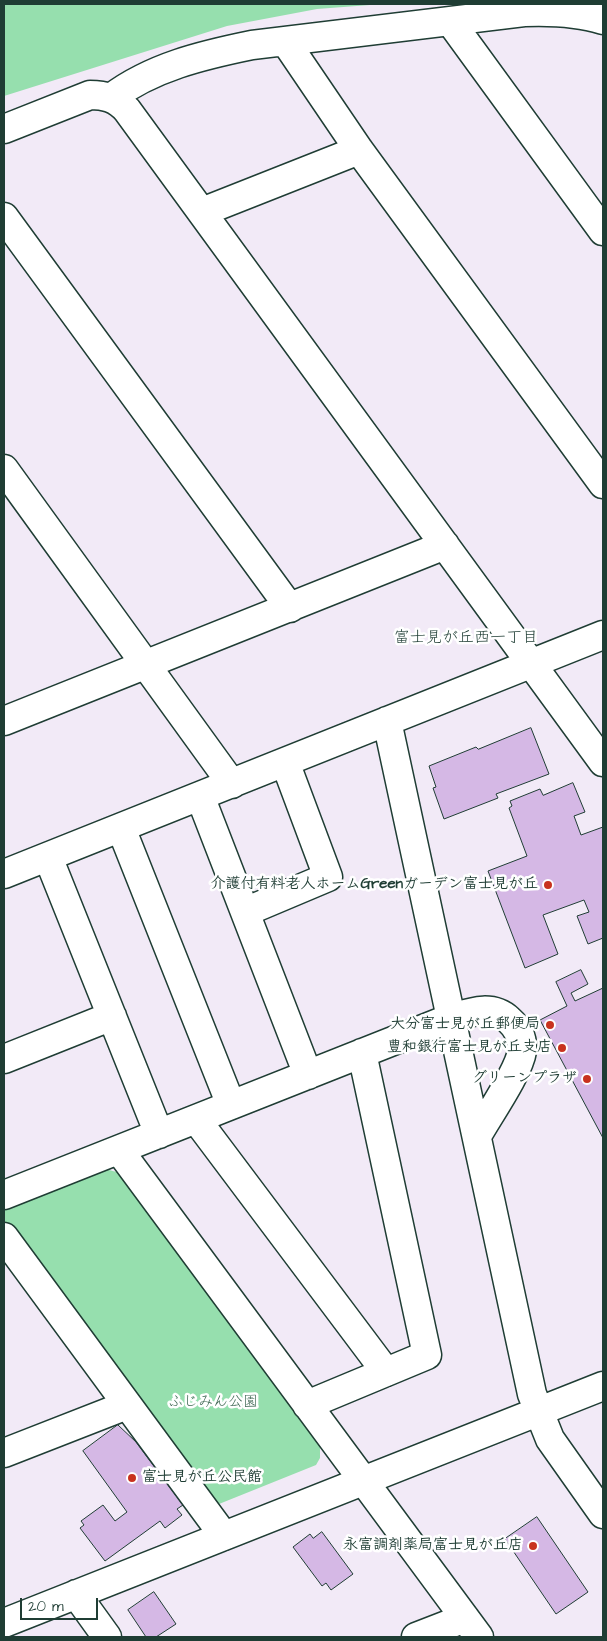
<!DOCTYPE html>
<meta charset="utf-8">
<style>
body{margin:0}
#map{position:relative;width:607px;height:1641px;overflow:hidden;background:#f2eaf7;font-family:"Architects Daughter",sans-serif}
canvas{display:block}
.frame{position:absolute;inset:0;border:5px solid #1f3d34;pointer-events:none}
.scale{position:absolute;left:20px;top:1598px;width:78px;height:22px;box-sizing:border-box;border:2px solid #1f3d34;border-top:0;padding-left:6px;font-size:15px;line-height:18px;white-space:nowrap;color:#1f3d34;-webkit-text-stroke:4px #fff;paint-order:stroke}
</style>
<div id="map">
<canvas width="607" height="1641"></canvas>
<div class="frame"></div>
<div class="scale">20 m</div>
</div>
<script>
const context = document.querySelector('canvas').getContext('2d');
context.lineJoin = 'round';
function fillPath(path, color) {
  context.fillStyle = color;
  context.fill(path, 'evenodd');
}
function strokePath(path, color, width, dash) {
  context.strokeStyle = color;
  context.lineWidth = width;
  context.lineCap = dash ? 'butt' : 'round';
  context.setLineDash(dash || []);
  context.stroke(path);
}
function label(font, color, halo, rows, align = 'center') {
  context.font = font + ' "Architects Daughter","Klee One",sans-serif';
  context.lineWidth = 5;
  context.setLineDash([]);
  context.textBaseline = 'middle';
  context.strokeStyle = halo;
  context.fillStyle = color;
  for (const [text, x, y, turn = 0] of rows) {
    context.save();
    context.translate(x, y);
    context.rotate((+turn || 0) * Math.PI / 180);
    context.textAlign = isNaN(turn) ? turn : align;
    if (halo) context.strokeText(text, 0, 0);
    context.fillText(text, 0, 0);
    context.restore();
  }
}
fillPath(new Path2D(`
 M4,4h379l-66,5 -90,17 -223,70z
 M102,1168l18,5 200,272v13l-4,7 -97,39h-5l-8,-4 -202,-278v-13l3,-5z`), '#96dfae');
const building = new Path2D(`
 M531,728l18,46 -53,20 2,4 -54,21 -11,-31 3,-1 -7,-21 47,-19 2,2z
 M573,783l12,29 -11,4 7,19 22,-8v111l-15,6 -11,-28 12,-4 -5,-12 -41,15 15,39 -33,14 -37,-97 39,-15 -18,-48 3,-2 -2,-5 30,-12 3,6z
 M581,970l7,14 -17,9 4,8 28,-13v150l-63,-118 27,-14 -11,-24z
 M118,1425l18,17 47,63 -6,4 5,6 -17,13 -5,-7 -55,40 -25,-33 4,-3 -3,-4 22,-16 12,16 12,-9 -44,-61z
 M537,1517l51,75 -32,22 -51,-75z
 M322,1532l31,42 -22,16 -5,-7 -4,3 -29,-39 17,-13 3,4z
 M154,1592l22,32 -20,13h-10l-18,-27z`);
fillPath(building, '#d5b8e5');
strokePath(building, '#1f3d34', 1);
const minor = new Path2D(`
 M450,21l153,210
 M285,41l74,109 244,334
 M111,98c41,-31 92,-43 141,-53l272,-33c26,-1 54,0 79,8
 M4,129l86,-34c15,0 26,3 37,15l476,652
 M202,212l157,-62
 M4,217l286,391
 M4,469l228,315
 M4,721l441,-176
 M387,721l145,673 18,45 53,75
 M200,796l108,279
 M121,828l110,277
 M48,857l111,277
 M4,874l599,-239
 M245,912l83,-35 -43,-115
 M4,1059l108,-43
 M196,1119l190,253
 M119,1150l360,487
 M4,1195l447,-177c20,-6 41,-14 58,2 9,8 14,18 13,31 -3,21 -34,65 -45,85
 M4,1237l220,299
 M307,1405l120,-50 -65,-302
 M4,1453l123,-48
 M76,1594l31,43
 M4,1623l599,-237
 M416,1637l49,-19`);
strokePath(minor, '#1f3d34', 31);
strokePath(minor, '#fff', 28);
for (const [x, y, r, color] of [
 [548,885,5,"#c8321e"],
 [550,1025,5,"#c8321e"],
 [562,1048,5,"#c8321e"],
 [587,1079,5,"#c8321e"],
 [132,1478,5,"#c8321e"],
 [533,1546,5,"#c8321e"]
]) {
  const dot = new Path2D();
  dot.arc(x, y, r, 0, 2 * Math.PI);
  context.fillStyle = color;
  context.fill(dot);
  strokePath(dot, '#fff', 2);
}
label('bold 15px', '#1f3d34', '#fff', [
 ["介護付有料老人ホームGreenガーデン富士見が丘",538,885],
 ["大分富士見が丘郵便局",540,1025],
 ["豊和銀行富士見が丘支店",552,1048],
 ["グリーンプラザ",577,1079],
 ["富士見が丘公民館",142,1478,"left"],
 ["永富調剤薬局富士見が丘店",523,1546]
], 'right');
label('15px', '#3d6652', '#fff', [
 ["ふじみん公園",213,1403]
]);
label('16px', '#1f3d34', '#fff', [
 ["富士見が丘西一丁目",466,639]
]);
</script>
